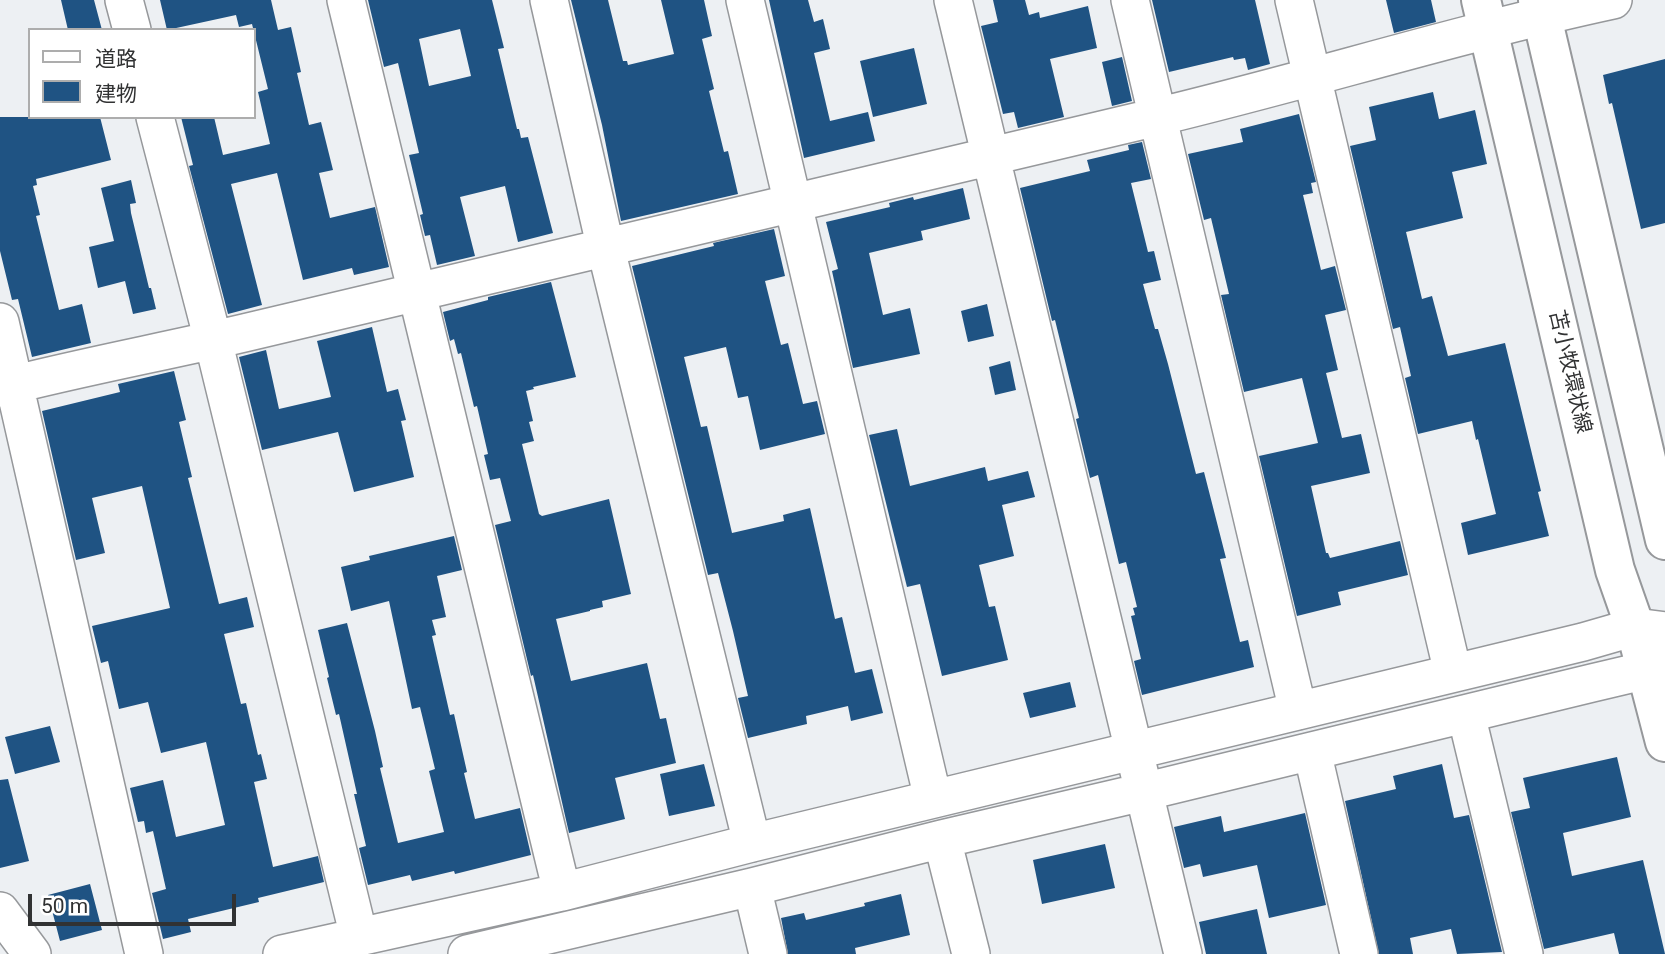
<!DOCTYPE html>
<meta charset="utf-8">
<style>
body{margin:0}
#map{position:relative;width:1665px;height:954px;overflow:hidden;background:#edf0f3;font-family:Roboto,"Noto Sans JP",sans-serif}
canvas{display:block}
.legend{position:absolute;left:28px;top:28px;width:228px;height:91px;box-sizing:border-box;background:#fff;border:2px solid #adadad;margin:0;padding:9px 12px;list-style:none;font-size:21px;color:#313233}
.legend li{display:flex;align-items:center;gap:14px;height:35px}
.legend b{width:35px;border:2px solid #adadad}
.scale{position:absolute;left:28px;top:894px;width:208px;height:32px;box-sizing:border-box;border:4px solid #313233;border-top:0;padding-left:9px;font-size:21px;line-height:24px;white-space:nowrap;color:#313233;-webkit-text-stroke:5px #fff;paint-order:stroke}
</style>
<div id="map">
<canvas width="1665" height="954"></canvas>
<ul class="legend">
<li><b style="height:9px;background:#fff"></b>道路</li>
<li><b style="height:19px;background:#1f5383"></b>建物</li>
</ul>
<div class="scale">50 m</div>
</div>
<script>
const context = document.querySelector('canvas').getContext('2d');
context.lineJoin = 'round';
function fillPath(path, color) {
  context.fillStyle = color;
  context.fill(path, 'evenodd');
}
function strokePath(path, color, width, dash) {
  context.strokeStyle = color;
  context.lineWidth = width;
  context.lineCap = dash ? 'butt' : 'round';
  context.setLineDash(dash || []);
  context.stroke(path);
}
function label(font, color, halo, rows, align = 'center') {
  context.font = font + ' Roboto,"Noto Sans JP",sans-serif';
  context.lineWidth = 7;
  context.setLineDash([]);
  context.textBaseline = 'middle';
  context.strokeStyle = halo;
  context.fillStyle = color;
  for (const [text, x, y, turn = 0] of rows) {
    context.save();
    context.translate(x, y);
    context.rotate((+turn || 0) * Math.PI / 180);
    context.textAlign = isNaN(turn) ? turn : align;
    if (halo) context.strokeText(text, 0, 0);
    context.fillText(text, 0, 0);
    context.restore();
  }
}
fillPath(new Path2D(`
 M61,0h33l8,30h-34z
 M160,0h111l7,30 13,-3 10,45 -4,1 12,52 12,-3 12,48 -14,3 11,45 45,-11 14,60 -35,8 -2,-7 -49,12 -26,-107 -46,11 31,121 -34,9 -39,-148 4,-1 -12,-48h33l9,38 47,-11 -12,-52 10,-3 -16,-65 -13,3 -3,-12 -69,15z
 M368,0h124l12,48 -6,1 19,80h2l2,9 7,-1 25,96 -35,9 -13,-56 -45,11 15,59 -38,9 -7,-30 -5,1 -5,-21 3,-1 -14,-59 10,-2 -21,-90 -14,4zM460,29l11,47 -42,10 -10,-47z
 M571,0h37l15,61h4l1,4 46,-11 -13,-54h43l8,36 -10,3 12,50 -5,2 15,61 4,-1 10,43 -117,27 -19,-96z
 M769,0h39l6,22 9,-3 7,30 -16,4 16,68 38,-9 7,29 -71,17z
 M993,0h32l4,15 10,-3 1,6 48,-12 9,42 -47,11 14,58 -46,11 -4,-16 -11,2 -22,-88 17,-4z
 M1152,0h103l15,64 -22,6 -3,-12 -11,2 -1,-3 -64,15z
 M1386,0h45l5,22 -42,11z
 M914,48l13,56 -54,13 -13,-56z
 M1122,57l10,44 -20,5 -10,-44z
 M1665,59v164l-24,6 -29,-126 -3,1 -6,-29z
 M1433,92l6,27 36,-9 12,54 -35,8 11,46 -57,14 16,67 10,-3 16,60 57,-13 36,148 -3,1 11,44 -81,19 -7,-32 35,-9 -18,-75 -2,1 -4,-19 -54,13 -13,-56 6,-2 -11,-49 -7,2 -43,-183 26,-6 -7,-33z
 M1299,114l17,68 -5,1 2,10 -10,2 18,75 14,-4 11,44 -21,5 13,55 -12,3 16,65 19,-4 9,39 -59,13 15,67h2l2,5 70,-17 8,34 -70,17 3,13 -44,11 -38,-160 59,-13 -16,-65 -58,14 -23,-97 8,-1 -18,-76 -7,2 -16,-66 55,-12 -3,-13z
 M0,117h100l11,43 -75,19 1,6 -4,1 7,29 -4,1 23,94 23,-6 9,39 -59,14 -14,-58 -6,1 -12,-49z
 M1142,142l9,37 -20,4 17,69 6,-1 7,29 -18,4 12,45h3l10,35 28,110 8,-2 22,86 -6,1 20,83 8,-2 6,27 -112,28 -8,-34 7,-2 -10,-43 4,-1 -2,-7 4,-1 -11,-45 -7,2 -21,-89 -8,3 -14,-59 3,-1 -24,-98 -3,1 -32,-133 70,-17 -3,-11 42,-10 -1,-5z
 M131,180l5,23 -6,1 1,9 18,75h2l5,21 -23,5 -8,-33 -27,7 -9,-41 25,-6 -13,-53z
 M963,188l7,31 -49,12 2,9 -54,13 14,62 27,-7 10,46 -67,14 -21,-97 6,-2 -12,-47 64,-15 -1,-4 24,-6 1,3z
 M774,229l11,47 -20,5 16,64 7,-2 15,61 14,-3 8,33 -65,16 -12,-54 -10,2 -12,-51 -42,10 17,70 6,-1 25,107 52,-12 -1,-6 27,-7 25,111 7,-2 13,56 17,-4 11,44 -32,8 -3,-15 -42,10 1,8 -59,14 -10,-40 10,-2 -15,-65 -15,-58 -10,2 -76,-309 82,-20 -1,-3z
 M551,282l25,95 -43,10 1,2 -8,2 7,30 -4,1 5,19 -12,3 17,70 3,2 67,-17 22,95 -29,7 1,6 -13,3v1l-34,8 15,62 76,-18 13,56 6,-1 10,45 -61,15 10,41 -56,14 -36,-158 -2,1 -36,-151 16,-4 -11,-43 -10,2 -6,-25 4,-1 -11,-48 -3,1 -13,-54 -3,1 -4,-15 -4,2 -7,-29 45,-12v-3z
 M987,304l7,32 -26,6 -7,-31z
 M372,327l15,65 11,-3 8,31 -5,1 13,56 -60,15 -16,-60 -76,18 -23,-93 27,-7 13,59 52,-12 -14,-56z
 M1010,361l6,29 -21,5 -6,-28z
 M174,371l12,49 -7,2 13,55 -4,1 31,126 28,-7 7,30 -30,7 17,70 5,-1 12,52 3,-1 6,25 -13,3 19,85 45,-11 6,26 -66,16 1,4 -71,17 3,13 -28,7 -11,-46 14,-4 -13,-58 -7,2 -2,-12 -6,1 -8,-34 33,-8 13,57 49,-12 -19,-83 -45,11 -13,-51 -29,7 -11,-48 -7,2 -9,-37 78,-18 -28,-122 -50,12 13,55 -29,7 -34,-149 78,-19 -2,-8z
 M897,429l13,57 75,-19 3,14 40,-10 7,26 -33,8 12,51 -35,9 10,42 6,-1 13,54 -66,16 -22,-92 -13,3 -38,-152z
 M454,536l8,34 -25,6 9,41 -14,3 4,15 -4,1 18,79 4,-1 13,58 -3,1 11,46 45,-11 11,47 -76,19 -1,-3 -42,10 -2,-6 -42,10 -9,-37 7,-2 -12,-52h3l-18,-80 -3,1 -9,-37 2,-1 -11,-47 29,-7 28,108 8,36 -3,1 18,75 46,-11 -15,-61 6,-2 -15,-62 -8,2 -23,-108 -38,10 -10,-44 29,-7 -1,-4z
 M1070,682l6,25 -46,11 -7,-25z
 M50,726l10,36 -45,12 -10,-37z
 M1617,757l14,60 -68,16 9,43 71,-16 22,94h-46l-5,-21 -70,16 -33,-137 19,-4 -7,-30z
 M704,764l11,42 -46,10 -9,-42z
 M1442,764l12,54 15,-3 33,137 -45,2 -6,-25 -41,9 3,16h-34l-34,-153 51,-12 -3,-13z
 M8,779l21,82 -29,7v-88z
 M1305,813l21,92 -57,13 -12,-53 -54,12 -3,-13 -16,4 -10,-41 47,-11 3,16z
 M1105,844l10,44 -73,16 -9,-44z
 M90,884l12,46 -42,11 -12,-46z
 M901,894l9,41 -55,13 1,6h-68l-7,-36 23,-5 2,7 59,-14 -1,-3z
 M1257,909l10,45h-61l-7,-32z`), '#1f5383');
const minor = new Path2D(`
 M124,0l8,30
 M346,0l216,892
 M549,0l56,245 147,598
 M745,0l188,799
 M953,0l230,954
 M1130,0l168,711
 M1294,0l159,673
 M155,117l58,223 146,597
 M0,322l144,632
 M0,388c81,-21 163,-36 244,-55 300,-72 600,-143 900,-213 157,-37 311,-86 469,-120
 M1466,714l58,240
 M1312,751l47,203
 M942,839l29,115
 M752,887l16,67
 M0,911l32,43
 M282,954l280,-62 190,-49 831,-201 52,-15 30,4
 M467,954l285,-67 190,-48 201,-47 449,-109 55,-13 18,-15`);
const major = new Path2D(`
 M1481,0l134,570 20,57 30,115
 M1538,0l127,540`);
strokePath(minor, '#96989b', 40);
strokePath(major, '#96989b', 42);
strokePath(minor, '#fff', 37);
strokePath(major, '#fff', 38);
label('21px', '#313233', '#fff', [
 ["苫小牧環状線",1569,372,77]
]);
</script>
